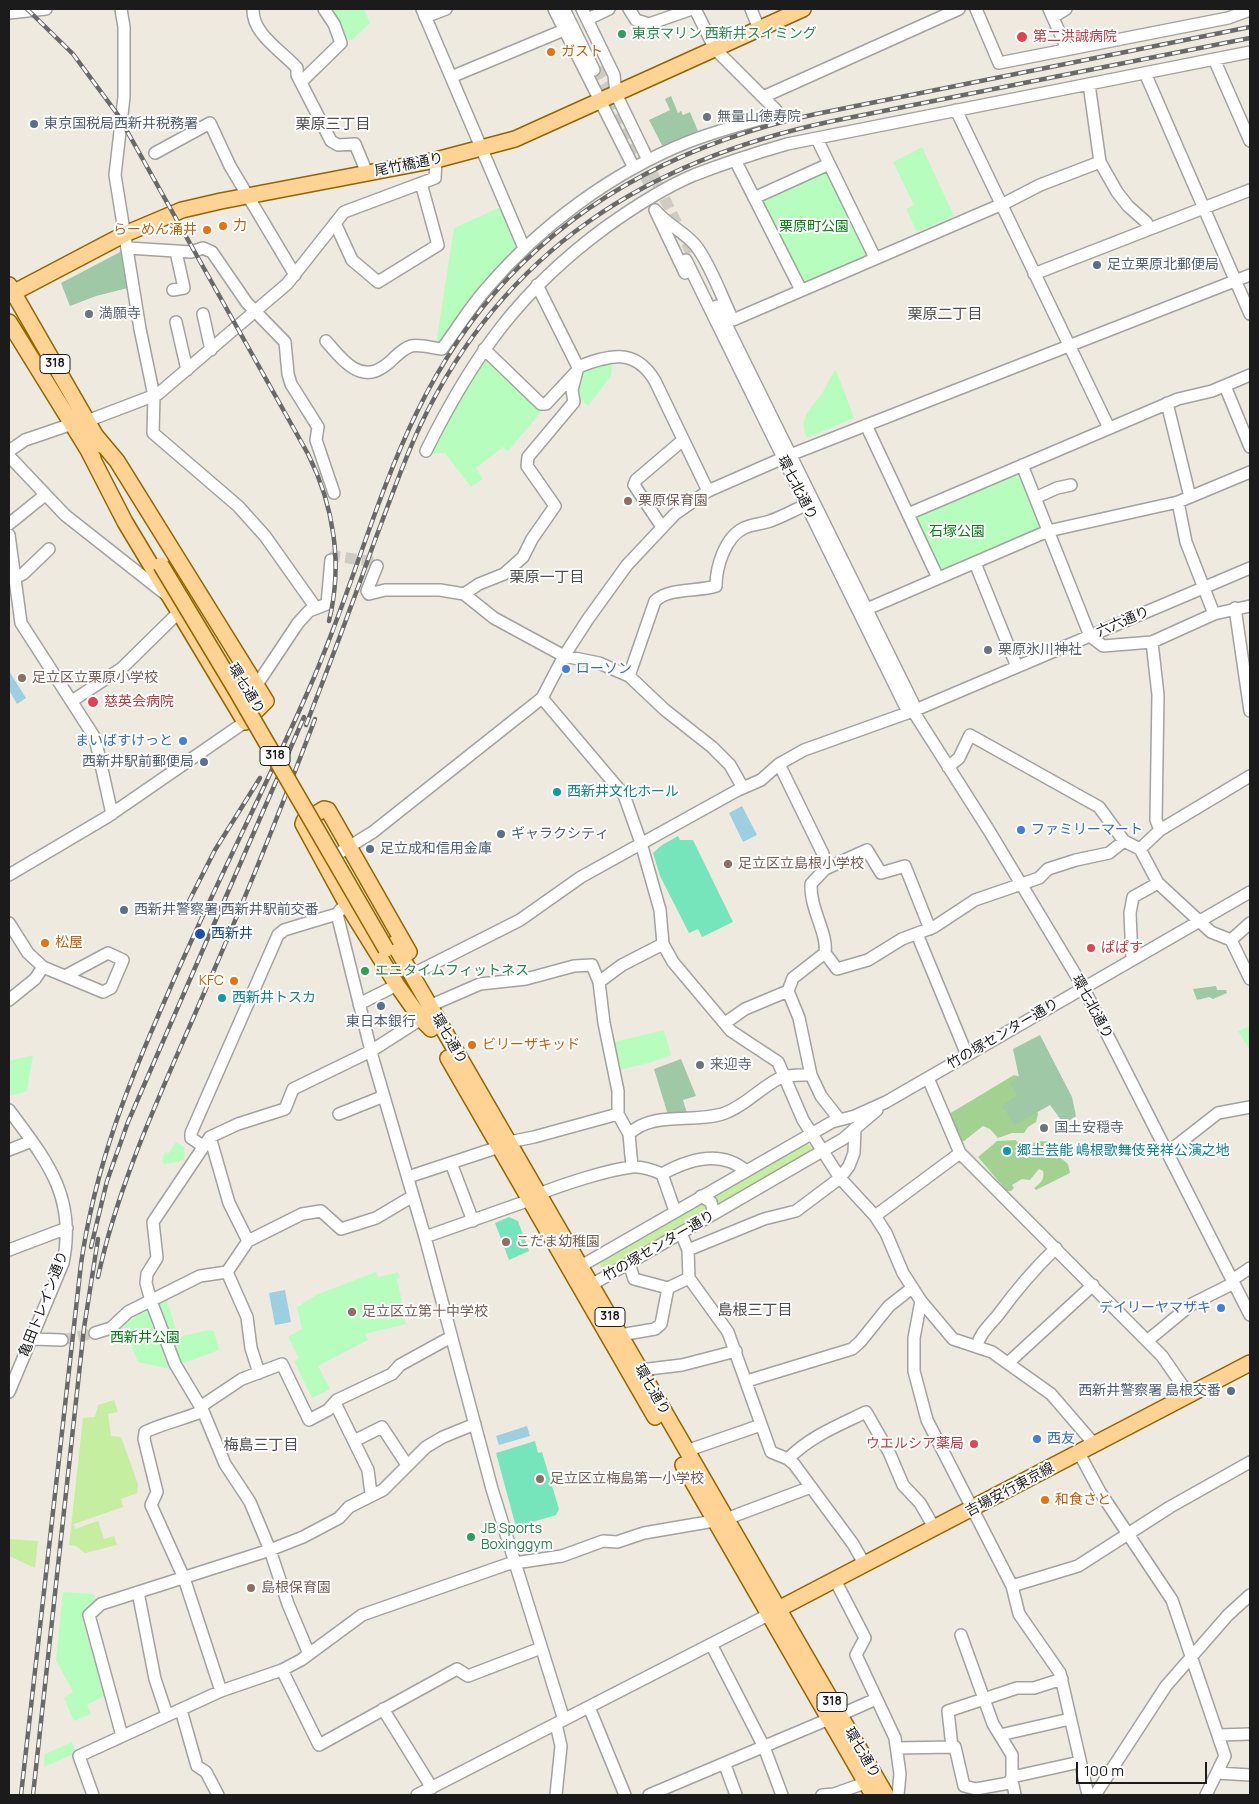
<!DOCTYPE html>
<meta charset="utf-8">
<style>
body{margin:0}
#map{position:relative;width:1259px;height:1804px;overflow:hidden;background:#eeeae0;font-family:Manrope,sans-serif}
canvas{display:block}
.frame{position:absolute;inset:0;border:10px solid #1b1b1b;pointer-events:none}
.scale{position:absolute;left:1076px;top:1762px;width:131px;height:22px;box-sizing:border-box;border:2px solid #1b1b1b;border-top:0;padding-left:6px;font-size:15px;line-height:18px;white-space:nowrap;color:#1b1b1b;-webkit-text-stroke:4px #fff;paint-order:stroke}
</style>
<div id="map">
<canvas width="1259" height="1804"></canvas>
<div class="frame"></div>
<div class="scale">100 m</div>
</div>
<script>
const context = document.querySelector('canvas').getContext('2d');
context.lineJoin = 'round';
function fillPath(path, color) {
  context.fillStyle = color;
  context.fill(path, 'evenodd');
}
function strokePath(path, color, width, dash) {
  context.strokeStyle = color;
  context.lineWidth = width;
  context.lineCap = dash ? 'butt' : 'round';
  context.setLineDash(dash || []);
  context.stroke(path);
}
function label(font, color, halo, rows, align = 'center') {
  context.font = font + ' Manrope,"Noto Sans JP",sans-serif';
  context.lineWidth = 4;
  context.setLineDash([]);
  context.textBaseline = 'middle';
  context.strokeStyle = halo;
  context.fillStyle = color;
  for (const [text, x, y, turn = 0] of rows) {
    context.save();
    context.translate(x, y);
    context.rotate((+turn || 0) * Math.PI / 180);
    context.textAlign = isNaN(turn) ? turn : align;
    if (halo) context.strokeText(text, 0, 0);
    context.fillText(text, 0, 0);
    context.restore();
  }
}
fillPath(new Path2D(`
 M805,1142l7,6 -2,8 -91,50 -7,-10z
 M699,1203h7l4,11 -106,59 -5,-11z
 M114,1400l4,12 -10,2 3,22 10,1 17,47 -1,9 -16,6 2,8 -49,17 1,5 23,-8 6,18 10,-3 3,9 -32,8 -9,-7 -7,-1 14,-127 12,-1 3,-12z
 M9,1539l29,2 -3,27 -26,-12z`), '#c5eea0');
fillPath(new Path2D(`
 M1014,1075l8,2 16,37 -2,8 -8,5 -4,6h-12l-14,5 -8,-9 -7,-3 -19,15h-5l-10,-27z
 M1016,1140l10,18 5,-2 2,-13 6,-2 16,1 5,7 -3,6 11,9 2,9 -34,17 -2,-2c7,-5 11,-9 9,-17l-4,-2 -9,11 -8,-1 -10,6 2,3 -3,3h-4l-29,-34 19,-16z`), '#a3d191');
fillPath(new Path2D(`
 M671,96l7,17 3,-2 2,4 7,-3 8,19 -35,16 -14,-27 21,-10 -5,-11z
 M122,251l6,37 -32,8 -26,10 -9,-23z
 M1216,986l1,4h9l1,3 -14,6 -4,-2 -12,3 -4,-11z
 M1040,1035l32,62 4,19 -12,8 -14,-19 -35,20 -13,-19 15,-11 -7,-13 9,-5 -6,-28z
 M681,1059l15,37 -13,4 4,13 -19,2 -14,-46z`), '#9fc9a6');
fillPath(new Path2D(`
 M330,9h34l6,14 -18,17h-4z
 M922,147l32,69 -37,16 -11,-23 8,-4 -21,-43z
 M822,170l4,2 41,80 -1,4 -60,27 -4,-2 -41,-79 1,-5z
 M501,207l17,38 -2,6 -77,93h-3l18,-116z
 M484,357h3l55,54 -34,40 -5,-4 -27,21 7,11 -12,8 -26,-34 -14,1 -2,-2 20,-40z
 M613,361l-2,15 -23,30 -12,-11 6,-24z
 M836,370l18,48 -47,20c-11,-23 8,-31 17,-48 4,-6 6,-15 12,-20z
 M1017,472l5,2 20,54 -98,44 -4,-1 -25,-52 1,-4z
 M1250,1026v24l-12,-19z
 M664,1030l7,25 -22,8 -31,7 -4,-28z
 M33,1055l-6,36 -16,5 -2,-35z
 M176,1142l8,5 1,11 -3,3 -18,3 -2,-5 3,-7 4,1z
 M376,1272l2,5 20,-5 2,6 -3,1 5,22 -2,1 6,22 -41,10 3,6 -50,26 12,23 -18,9 -18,-37 5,-3 -11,-21 14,-8 -5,-22 21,-13z
 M167,1300l11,37 31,-7 5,1 5,19 -40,15 -22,-61z
 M148,1309l3,1 22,58 -3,1 -32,-7 -15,-37z
 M63,1592l30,2 5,8 -14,12 24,80 -21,11 4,9 -17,7 -10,-23 9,-6 -17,-32z
 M72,1742l4,11 -32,14 1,-13z`), '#b7febe');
fillPath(new Path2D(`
 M678,836l2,4h13l40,82 -31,15 -4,-8 -9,4 -29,-57 -7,-23 9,-8z
 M509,1217l9,4 11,30 -20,9 -14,-37z
 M535,1441l3,12 4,-1 17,57 -3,6 -40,12 -20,-74z`), '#76e5bc');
fillPath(new Path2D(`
 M9,671l17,27 -9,6 -8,-14z
 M742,806l15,29 -14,7 -14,-29z
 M285,1290l6,32 -16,3 -6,-32z
 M527,1426l3,10 -31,9 -3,-9z`), '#9ccfe0');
strokePath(new Path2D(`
 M601,66l15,30
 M594,70l56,116
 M643,154l50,103
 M331,560l3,-4 41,6 2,4
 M62,1340l33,-7`), '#cecbc2', 11, [11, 5.5]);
const minor = new Path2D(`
 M121,9l3,18v70l-9,78 25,154 14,67 -1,37 85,73 27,30 51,72
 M253,9c-1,25 29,42 44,59v7l34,66 7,4 17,-1 12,29
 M422,9l102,239
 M554,9l80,159
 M564,9l30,61
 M582,9l32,66 2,19 32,66
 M629,9l7,11 13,4 43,-15
 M751,9l8,20
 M976,9l23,54 229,-45 22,-8
 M1049,9l18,40
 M9,13l37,-4
 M425,17l21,-8
 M1053,17l13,-8
 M588,19l21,-10
 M1214,59l36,82
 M1145,73l105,241
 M451,77l113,-47
 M301,82l40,-39 -7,-19 -10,-15
 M1089,84l11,78 17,30 11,14 18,16 4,7
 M763,97l196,-88
 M956,110l153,318
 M817,139l58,119
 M155,153l55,-30 20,43 65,109
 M735,160l66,130
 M754,198l75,-34
 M335,223l17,37 26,22 60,-37 -17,-62
 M128,248l63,4 12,-4 9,4 35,51 38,39 3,32 3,10 27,43 -2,13 18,53
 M686,260l219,446 8,5 75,118 95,158 167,328
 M685,273l-30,-63c12,15 30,22 41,36 13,16 26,51 35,70
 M1034,274l216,-84
 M173,290l11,-2 -8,-36
 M717,306l196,397v8
 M203,314l8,36
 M733,320l274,-118 33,-17 60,-23
 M176,322l11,48
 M326,341c14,16 33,43 57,26 10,-6 16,-17 28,-21 8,-2 22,2 31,3 15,-20 28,-42 45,-61 53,-62 124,-115 201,-146 28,-11 58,-19 87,-27l1,-5 -61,-61 -20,-40
 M484,349l57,55h5l29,-31
 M578,367c31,-12 57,-20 77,14l53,110
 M1225,386l25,61
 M1167,403l23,94
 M87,421l71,-27 129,-110 57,-72 91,-34 1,-18
 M866,425l72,153
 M9,451l16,-11 47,-16
 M426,451c47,-95 94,-161 180,-224 28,-20 57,-39 88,-52 31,-12 62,-22 93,-31l463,-92
 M9,456l56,59 104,82
 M1022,465l68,171 13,10 49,-4 62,-28 36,-8
 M1035,498l22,-10 14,-3
 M1178,502l8,40 28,72
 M908,514l270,-115 34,-8 38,-16
 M9,524l36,-29
 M662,527l-28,-42 2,-5 47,-40
 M9,535l12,88 74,115 17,76
 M975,563l42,104
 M377,566l-10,25 2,3 16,-4h55l24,4 30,24 70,38 35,7 30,13 36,34 47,37 18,18 13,23
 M14,578l9,-4 26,-25
 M464,594l15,-10 25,-10 19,-17 9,-18 23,-33 -28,-40 1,-9 46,-55 -2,-12 6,-23 -41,-82
 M1235,608l15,103
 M860,612l188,-81 130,-29 72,-30
 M1152,642l6,53 -2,125 4,10
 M629,676l26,-75c15,-14 43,-9 61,-15 0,-19 9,-49 28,-58 8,-4 18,-4 26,-7 12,-4 24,-11 36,-16
 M256,686l42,-63 11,-12 18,-7 4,-44
 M542,698l82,97 17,48 19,67 3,34 10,18 58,69 47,31 25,58 37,58 35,38 11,17 17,40 18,28 32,38 39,13 59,42 44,51
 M72,701l50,-33 56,-55
 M779,764l44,90 2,15
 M948,767l11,-9 11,-23 129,72 25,34 16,8 18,34 53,49 20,8 19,39
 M1140,849l20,-19 90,-54
 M326,861l47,-29 169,-134 22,-42 24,-37 39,-54 48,-51 33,-23 82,-36 460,-180
 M9,875l98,-58 138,-95
 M337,914l36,145 52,178 67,252 72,231
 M9,923l19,30 15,14 60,25 8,-4 12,-28 -15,-7 -43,23
 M917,934l50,121
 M1231,940l19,-17
 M825,953c3,-20 -15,-43 -14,-69l14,-15 42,-19 14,23 24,-7 25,63
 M1132,959l-2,-46 3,-16 25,-14
 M419,971l101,-51 61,-43 157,-87 23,-10 18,-16 25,-14 109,-39 337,-143
 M599,982l23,-17 41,-21
 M788,991l11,27 12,57 10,21 18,23
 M9,1000l26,-21 8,-12
 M359,1004l38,-19
 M434,1004l46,-20 46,-5 48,-13 18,-1 7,17 5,41 14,68v23l11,20 3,33
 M725,1023l20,-14 43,-18 5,-13 32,-25 12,16 31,-9 34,-21 32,-12 41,-27 64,-22 9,-9 28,-9 33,-7 15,-12
 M928,1078l32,75 202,203 27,39
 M9,1110c37,50 68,86 54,153l-54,129
 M339,1114l45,-18
 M629,1134c25,-24 66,-10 96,-21 20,-7 36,-26 55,-35 9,-4 22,-3 31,-3
 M509,1142l25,-5 84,-23
 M203,1146l-12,-8v-5l87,-198 6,-5 53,-16 4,-5
 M9,1150l23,-9
 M1168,1152l50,-39 32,-6
 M451,1163l22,58
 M662,1174c27,-15 59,-25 84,-3
 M408,1177l91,-30
 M539,1194c25,-10 68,-24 93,-27 11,-1 21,3 30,7l13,37
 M701,1196l10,6 3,12
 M875,1216l85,-63
 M681,1233l7,17 1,28 39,54 43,120 17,7 6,5 59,80 12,21
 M425,1237l105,-37
 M248,1241l54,-27 19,-3 20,18 35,-11 37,-22
 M9,1250l58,-22
 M688,1250l76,-31 32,-8 44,-33 9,-12 5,-13 1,-25
 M629,1263l5,16 34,9
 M574,1270l258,-148 23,-6 31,-14 364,-210
 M227,1272l20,45 4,31 8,25
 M1232,1280l18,-12
 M586,1288l257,-149 34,-29
 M921,1301l-7,37v33l13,49 85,166 7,28 41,59 28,122
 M95,1333l16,-5 17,-16 72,-36 27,-4 21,-31 -19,-38 -19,-66
 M620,1335l35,-6 6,-5 7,-36 21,-10
 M32,1339l30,1
 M1147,1341l45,-37 42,-21
 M977,1346c3,-13 12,-20 21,-31 19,-26 34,-44 58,-67
 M1008,1363l85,-78
 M640,1370l42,-5 54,-14
 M747,1381l105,-32 8,-7 29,-36 23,-18
 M335,1403l33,67 3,24
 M200,1407l42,-28 40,-15 27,56 19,-10 9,-10 55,-26 8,-9 51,-28
 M203,1411c-19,8 -39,12 -58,21l-1,7 13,53 -6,13 33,73 37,113
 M354,1441l28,-14 25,38
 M686,1451l75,-26
 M1079,1453l21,39 72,108 53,156 -19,39
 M788,1459c21,-22 51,-34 78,-47l23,40 14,33 17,18 15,26
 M726,1519l85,-32
 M835,1580l30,58 -9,17 39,83 5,36 -2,21
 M1012,1586l66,-20 92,-59 80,-45
 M138,1592l17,87 12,36
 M961,1635l32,89 19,31v22l-3,6
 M711,1644l53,103 18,48
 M309,1654l-21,-50 -18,-54 -20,-48 -25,-38 -22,-53 -28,-47 -24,-63 -5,-18 1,-9 10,-16 -4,-36 57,-85 28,-13 47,-15 8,-20 78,-38 50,-32
 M282,1670l37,75 138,-76 11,7 73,-28
 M589,1707l36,88
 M383,1709l49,79
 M181,1710l16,56 9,6 12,23
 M840,1715l36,-16
 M1000,1735l70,-16
 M1219,1735l31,-1
 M122,1736l-33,-121 12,-11 169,-54 33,-13 36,-19 10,-11 34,-17 43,-43 17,-10 32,-13
 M952,1747h3l9,39 12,3 33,-6
 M897,1748l55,-1 -4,-36 69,-23h17l28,-9
 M725,1765l11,30
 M1217,1773l33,2
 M1012,1777l68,-15
 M1009,1783l4,2 2,10
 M93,1795l-14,-39 142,-65 61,-21 19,-10 61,-45 146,-51 54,-8 41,-15 14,1 27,-9 70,-12
 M417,1795l351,-180
 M556,1795l5,-49 -5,-22
 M649,1795l180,-76
 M822,1795l12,-1 31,-11
 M1095,1795l71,-109 62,-71 22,-20`);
const major = new Path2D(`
 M9,285l92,160
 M9,295l116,-61 57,-24 39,-9 215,-41 79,-21 288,-130
 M9,322l84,136
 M88,450l37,72 120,200 21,-21 -149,-240 -21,-25
 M394,944l492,851
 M409,952l-81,-142 -4,-1 -20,12 -1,3 42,77 52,84 24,34 10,10
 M448,1058l207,359
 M683,1465l190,330
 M769,1614l481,-251`);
strokePath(minor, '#a2a2a2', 14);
strokePath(major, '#936500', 18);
strokePath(minor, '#fff', 11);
strokePath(major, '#ffd394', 15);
const rail = new Path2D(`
 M27,9l46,45 45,61 190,339c26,52 35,110 21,167
 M306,725c24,-61 47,-123 69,-185 15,-39 28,-78 46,-116 84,-175 226,-264 412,-303l417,-83
 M189,901l26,-51 45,-72
 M91,1247l16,-66 21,-59 176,-405
 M98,1277c21,-97 64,-186 103,-277 41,-93 78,-186 114,-281
 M21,1795l60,-531c14,-98 48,-183 88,-273 44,-102 95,-200 140,-302 65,-147 84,-289 200,-412 83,-88 190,-138 307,-163l434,-87
 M33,1795l51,-467 14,-89`);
strokePath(rail, '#696969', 4.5);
strokePath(rail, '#fff', 2.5, [8]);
const majorBridge = new Path2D(`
 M161,565l75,125 150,259`);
strokePath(majorBridge, '#936500', 18, []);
strokePath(majorBridge, '#ffd394', 15);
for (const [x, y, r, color] of [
 [622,34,5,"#2e9e5b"],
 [1022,37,6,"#e0444e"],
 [551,52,5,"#e8710a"],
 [707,117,5,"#6b7280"],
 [34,124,5,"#5c6f8a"],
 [223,226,5,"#e8710a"],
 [207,230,5,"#e8710a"],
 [1097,265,5,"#5c6f8a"],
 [89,314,5,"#6b7280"],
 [628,501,5,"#8d6e63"],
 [988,650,5,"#6b7280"],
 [566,669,5,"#3f7fe0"],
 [22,678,5,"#8d6e63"],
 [93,702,6,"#e0444e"],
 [183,741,5,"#3f7fe0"],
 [204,762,5,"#5c6f8a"],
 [557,792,5,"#0f9aa8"],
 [1021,830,5,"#3f7fe0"],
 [501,834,5,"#5c6f8a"],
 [370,849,5,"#5c6f8a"],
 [728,864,5,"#8d6e63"],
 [124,910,5,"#5c6f8a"],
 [200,934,6,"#1a4fb4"],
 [45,943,5,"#e8710a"],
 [1091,948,5,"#e0444e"],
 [365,971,5,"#2e9e5b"],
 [234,981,5,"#e8710a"],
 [222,998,5,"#0f9aa8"],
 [381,1006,5,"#5c6f8a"],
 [472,1045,5,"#e8710a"],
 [700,1065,5,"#6b7280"],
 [1044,1128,5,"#6b7280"],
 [1007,1151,5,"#0f9aa8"],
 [506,1242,5,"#8d6e63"],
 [1221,1308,5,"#3f7fe0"],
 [352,1312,5,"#8d6e63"],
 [1231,1391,5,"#5c6f8a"],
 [1037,1439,5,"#3f7fe0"],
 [974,1444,5,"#e0444e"],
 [540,1479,5,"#8d6e63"],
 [1045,1500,5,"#e8710a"],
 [471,1537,5,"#2e9e5b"],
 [251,1588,5,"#8d6e63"]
]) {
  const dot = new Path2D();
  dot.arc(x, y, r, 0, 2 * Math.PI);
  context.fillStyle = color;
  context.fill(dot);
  strokePath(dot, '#fff', 2);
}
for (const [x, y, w] of [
 [55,364,30],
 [275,756,30],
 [610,1317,30],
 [832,1702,30]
]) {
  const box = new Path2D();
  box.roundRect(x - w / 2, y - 9.5, w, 19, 4);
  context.fillStyle = '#fff';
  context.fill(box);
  strokePath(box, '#1b1b1b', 1);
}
label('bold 12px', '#1b1b1b', null, [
 ["318",55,364],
 ["318",275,756],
 ["318",610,1317],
 ["318",832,1702]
]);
label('14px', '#27864d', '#fff', [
 ["東京マリン 西新井スイミング",632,34],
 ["エニタイムフィットネス",375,971],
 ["JB Sports",481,1529],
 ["Boxinggym",481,1545]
], 'left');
label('14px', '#be3a42', '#fff', [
 ["第二洪誠病院",1033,37],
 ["慈英会病院",104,702],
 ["ぱぱす",1101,948],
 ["ウエルシア薬局",964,1444,"right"]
], 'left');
label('14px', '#c56008', '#fff', [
 ["ガスト",561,52],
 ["力",233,226],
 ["らーめん涌井",197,230,"right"],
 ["松屋",55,943],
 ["KFC",224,981,"right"],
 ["ビリーザキッド",482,1045],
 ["和食さと",1055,1500]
], 'left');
label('14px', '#5b616d', '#fff', [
 ["無量山徳寿院",717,117],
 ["満願寺",99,314],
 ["栗原氷川神社",998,650],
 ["来迎寺",710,1065],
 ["国土安穏寺",1054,1128]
], 'left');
label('14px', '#4e5e75', '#fff', [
 ["東京国税局西新井税務署",44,124],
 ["足立栗原北郵便局",1107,265],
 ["西新井駅前郵便局",194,762,"right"],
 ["ギャラクシティ",511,834],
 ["足立成和信用金庫",380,849],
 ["西新井警察署 西新井駅前交番",134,910],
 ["東日本銀行",381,1022,"center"],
 ["西新井警察署 島根交番",1221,1391,"right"]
], 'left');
label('14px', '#1b1b1b', '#fff', [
 ["尾竹橋通り",409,165,-11],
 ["環七北通り",797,488,63],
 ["六六通り",1123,622,-23],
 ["環七通り",246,689,59],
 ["環七北通り",1092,1007,62],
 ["竹の塚センター通り",1003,1034,-30],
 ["環七通り",449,1039,60],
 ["竹の塚センター通り",659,1246,-30],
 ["亀田トレイン通り",44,1304,-69],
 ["環七通り",652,1390,60],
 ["吉場安行東京線",1010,1490,-28],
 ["環七通り",862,1753,60]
]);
label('14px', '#02810f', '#fff', [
 ["栗原町公園",814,227],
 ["石塚公園",957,532],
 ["西新井公園",145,1338]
]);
label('14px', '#785e54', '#fff', [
 ["栗原保育園",638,501],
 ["足立区立栗原小学校",32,678],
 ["足立区立島根小学校",738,864],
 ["こだま幼稚園",516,1242],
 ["足立区立第十中学校",362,1312],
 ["足立区立梅島第一小学校",550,1479],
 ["島根保育園",261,1588]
], 'left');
label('14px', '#366cbe', '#fff', [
 ["ローソン",576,669],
 ["まいばすけっと",173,741,"right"],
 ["ファミリーマート",1031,830],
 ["デイリーヤマザキ",1211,1308,"right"],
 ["西友",1047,1439]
], 'left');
label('14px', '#0d838f', '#fff', [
 ["西新井文化ホール",567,792],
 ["西新井トスカ",232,998],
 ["郷土芸能 嶋根歌舞伎発祥公演之地",1017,1151]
], 'left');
label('14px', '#164399', '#fff', [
 ["西新井",211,934]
], 'left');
label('15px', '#4e4e4e', '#fff', [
 ["栗原三丁目",333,125],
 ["栗原二丁目",945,315],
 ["栗原一丁目",547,578],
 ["島根三丁目",755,1311],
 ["梅島三丁目",261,1446]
]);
</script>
